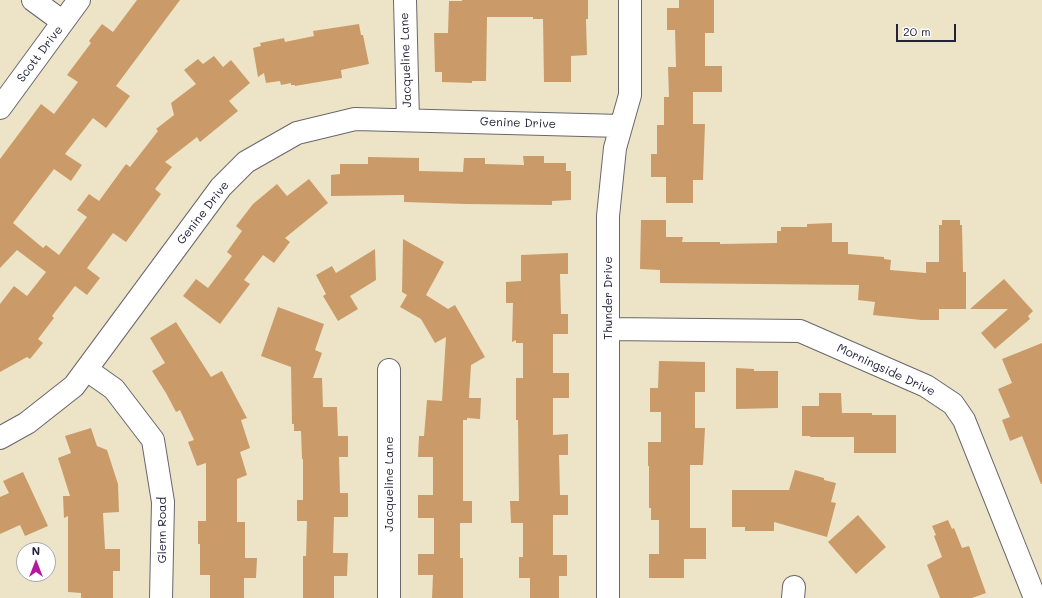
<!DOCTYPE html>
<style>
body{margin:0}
#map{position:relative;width:1042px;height:598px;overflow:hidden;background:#ede4c7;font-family:Mali,sans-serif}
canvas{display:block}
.north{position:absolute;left:16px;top:542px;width:40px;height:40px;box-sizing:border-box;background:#fff;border:1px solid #a7a7b1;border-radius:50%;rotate:0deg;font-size:11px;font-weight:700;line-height:16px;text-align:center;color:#22223b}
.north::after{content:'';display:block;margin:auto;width:14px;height:18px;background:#b5179e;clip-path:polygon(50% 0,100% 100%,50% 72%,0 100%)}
.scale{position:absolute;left:896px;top:24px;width:60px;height:18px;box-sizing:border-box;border:2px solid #22223b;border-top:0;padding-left:5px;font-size:12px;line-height:14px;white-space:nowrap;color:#22223b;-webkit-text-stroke:3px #fff;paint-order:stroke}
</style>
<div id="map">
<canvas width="1042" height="598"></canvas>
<div class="north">N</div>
<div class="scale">20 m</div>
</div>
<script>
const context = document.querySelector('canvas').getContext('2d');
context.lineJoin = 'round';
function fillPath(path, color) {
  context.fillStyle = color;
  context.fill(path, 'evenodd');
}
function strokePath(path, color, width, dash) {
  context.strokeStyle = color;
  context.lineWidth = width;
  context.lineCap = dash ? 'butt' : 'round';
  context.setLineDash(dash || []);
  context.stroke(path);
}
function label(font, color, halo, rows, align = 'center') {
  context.font = font + ' Mali,sans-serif';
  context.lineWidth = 4;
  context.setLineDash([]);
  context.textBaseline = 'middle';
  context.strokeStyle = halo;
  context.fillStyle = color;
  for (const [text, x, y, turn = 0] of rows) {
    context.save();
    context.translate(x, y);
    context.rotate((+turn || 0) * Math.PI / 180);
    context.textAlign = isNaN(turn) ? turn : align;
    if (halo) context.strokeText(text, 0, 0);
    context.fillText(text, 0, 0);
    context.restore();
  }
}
fillPath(new Path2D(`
 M137,0h43l-64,86 14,10 -24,32 -13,-10 -28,36 17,11 -11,16 -17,-12 -41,54 30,25 3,-3 13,10 28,-38 -10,-7 12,-16 10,7 27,-37 4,3 28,-36 -2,-2 18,-14 -3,-12 25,-19 -12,-14 14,-11 5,5 11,-8 9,11 8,-7 19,23 -21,18 9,10 -38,31 -3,-5 -32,25 7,5 -17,22 6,5 -35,48 -13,-9 -26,35 13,10 -13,17 -12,-9 -23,30 2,2 -16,21 5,4 -13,16 -3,-2 -27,15v-68l14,-18 13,10 19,-24 -29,-22 -17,18v-109l41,-55 13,10 24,-32 -11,-7 24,-32 -2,-2 13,-17 11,8z
 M462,0h126v19h-2l1,36 -16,1v26h-27l-1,-63h-10v-2h-46l-1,64h-14v2l-30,-1v-10h-7l-1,-39h14l1,-32h13z
 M679,0h35v33h-9v33h17v26h-29v32h12l-2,56h-10v23h-27v-26h-15v-23h6v-29h7v-28h5l-1,-30h8l-1,-37h-8v-22h12z
 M359,24l2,11h2l6,29 -28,6 1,8 -47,8v-1h-4v-2l-10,2 -1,-4 -14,2 -2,-10 -6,4 -5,-29 8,-2 -1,-3 24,-5 1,4 29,-6 -1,-5z
 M523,156h21v7h22v8h5v29l-19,1v4l-87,-1 -61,-2v-7l-73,1v-21l9,-1v-10h28v-7l51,1v13l44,1 1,-14h21v6l39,1z
 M309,179l19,24 -43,35 5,4 -16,21 -11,-8 -19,25 6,4 -30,40 -37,-28 13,-17 12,9 24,-32 -5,-4 15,-21 -6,-5 17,-22 24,-20 10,12z
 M641,220h25v17h17l-1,5h38v2l57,-1v-12h4v-4h26v-3l25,-1v19h16v12l36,3v2l7,1 -1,10 36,3v-11h13v-37h3v-5h18v5h2l1,47h3v37h-27v11h-18l-48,-5 2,-13 -17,-2 1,-15 -199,-2v-13l-20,-1z
 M403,239l41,23 -18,33 22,14 7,-4 30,52 -14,8 -2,33h12l-1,21 -13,-1v2h-4v81h9v22h-12v35h3v40h-31l1,-23h-15v-21h16v-36h-16v-23h15v-38h-15l1,-21h5l3,-36 15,1 4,-64 -11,6 -14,-24 -21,-12 7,-12 -5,-3z
 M375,249l1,31 -26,16 8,13 -20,12 -15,-25 3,-2 -10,-19 16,-9 4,7z
 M568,253v21h-8l1,40h7v20h-15v39h16v25h-16v37l15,-1v21h-9l1,40h8v20h-15v40h14v21h-8v22h-29v-20h-11v-21h4v-34h-12l-1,-22h9l-1,-81h-2v-42h7v-35h-7v-3l-4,2 1,-39h-7v-21l15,-1v-26z
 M1004,279l29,32 -5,5 2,3 -35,30 -14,-16 27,-24h-38z
 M278,307l46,17 -9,26 7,3 -9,25h9l1,29h14l1,29h10v21h-9l1,36h8v24h-14l-1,36h15l-1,23h-13v22h-31v-42h3l1,-35h-10v-21h6v-41h-1l-1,-28h-7v-7h-2l-1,-57 -30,-11z
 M176,322l35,55 11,-6 25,47 -6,2 9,28 -10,4 7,23 -10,4v43h8v36h12l-1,20h-12v20h-34v-23h-10v-31h-2v-23h8v-58l-9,3 -9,-24 6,-2 -14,-30 -4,2 -10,-19 -14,-22 13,-8 -15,-25z
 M1042,343v141h-1l-19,-48 -12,5 -8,-21 8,-3 -12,-28 14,-6 -10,-24z
 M659,361l46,1v30h-10v36h10l-2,37h-13v63h16v31h-22v19h-35v-24h10v-34h-8v-12h-2v-42h-1v-24h13v-30h-11v-24h8z
 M736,368l18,1v2h24v37l-42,1z
 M819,393h22l1,20h30v2h24v38h-42v-16h-44v-1h-8v-30h17z
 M91,428l6,18 10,4 11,34 1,28 -16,1 2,36h15v22h-7v27h-32v-5l-13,-1v-76l-4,2 -1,-22h7l-12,-38 13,-5 -6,-17z
 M795,470l29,8v2l12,3 -5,19 5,1 -9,34 -53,-15v9h-29v-4h-13v-37h57z
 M23,472l25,54 -23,10 -5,-11 -20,9v-37l9,-4 -6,-12z
 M858,515l28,32 -30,27 -28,-32z
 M948,520l4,9 2,-1 8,20 7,-2 17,47 -14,5h-32l-13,-33 15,-8 -8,-21 2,-1 -4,-9z`), '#ca9b68');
const minor = new Path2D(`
 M33,0l30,22
 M405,0l3,120
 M0,108l79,-108
 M608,329l192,2 126,55 27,18 11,16 71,178
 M87,370l27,19 39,51 10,62 -2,96
 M389,370v228
 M0,438l27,-15 47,-37 147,-199 25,-25 51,-29 58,-14 266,7
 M608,598v-382l7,-68 15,-53v-95
 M793,598l1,-11`);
strokePath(minor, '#69666c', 24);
strokePath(minor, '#fff', 22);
label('12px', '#22223b', '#fff', [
 ["Scott Drive",40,54,-53],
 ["Jacqueline Lane",406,60,-92],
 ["Genine Drive",518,123,2],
 ["Genine Drive",203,213,-52],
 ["Thunder Drive",608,298,-90],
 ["Morningside Drive",886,370,25],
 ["Jacqueline Lane",389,484,-90],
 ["Glenn Road",162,530,-90]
]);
</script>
